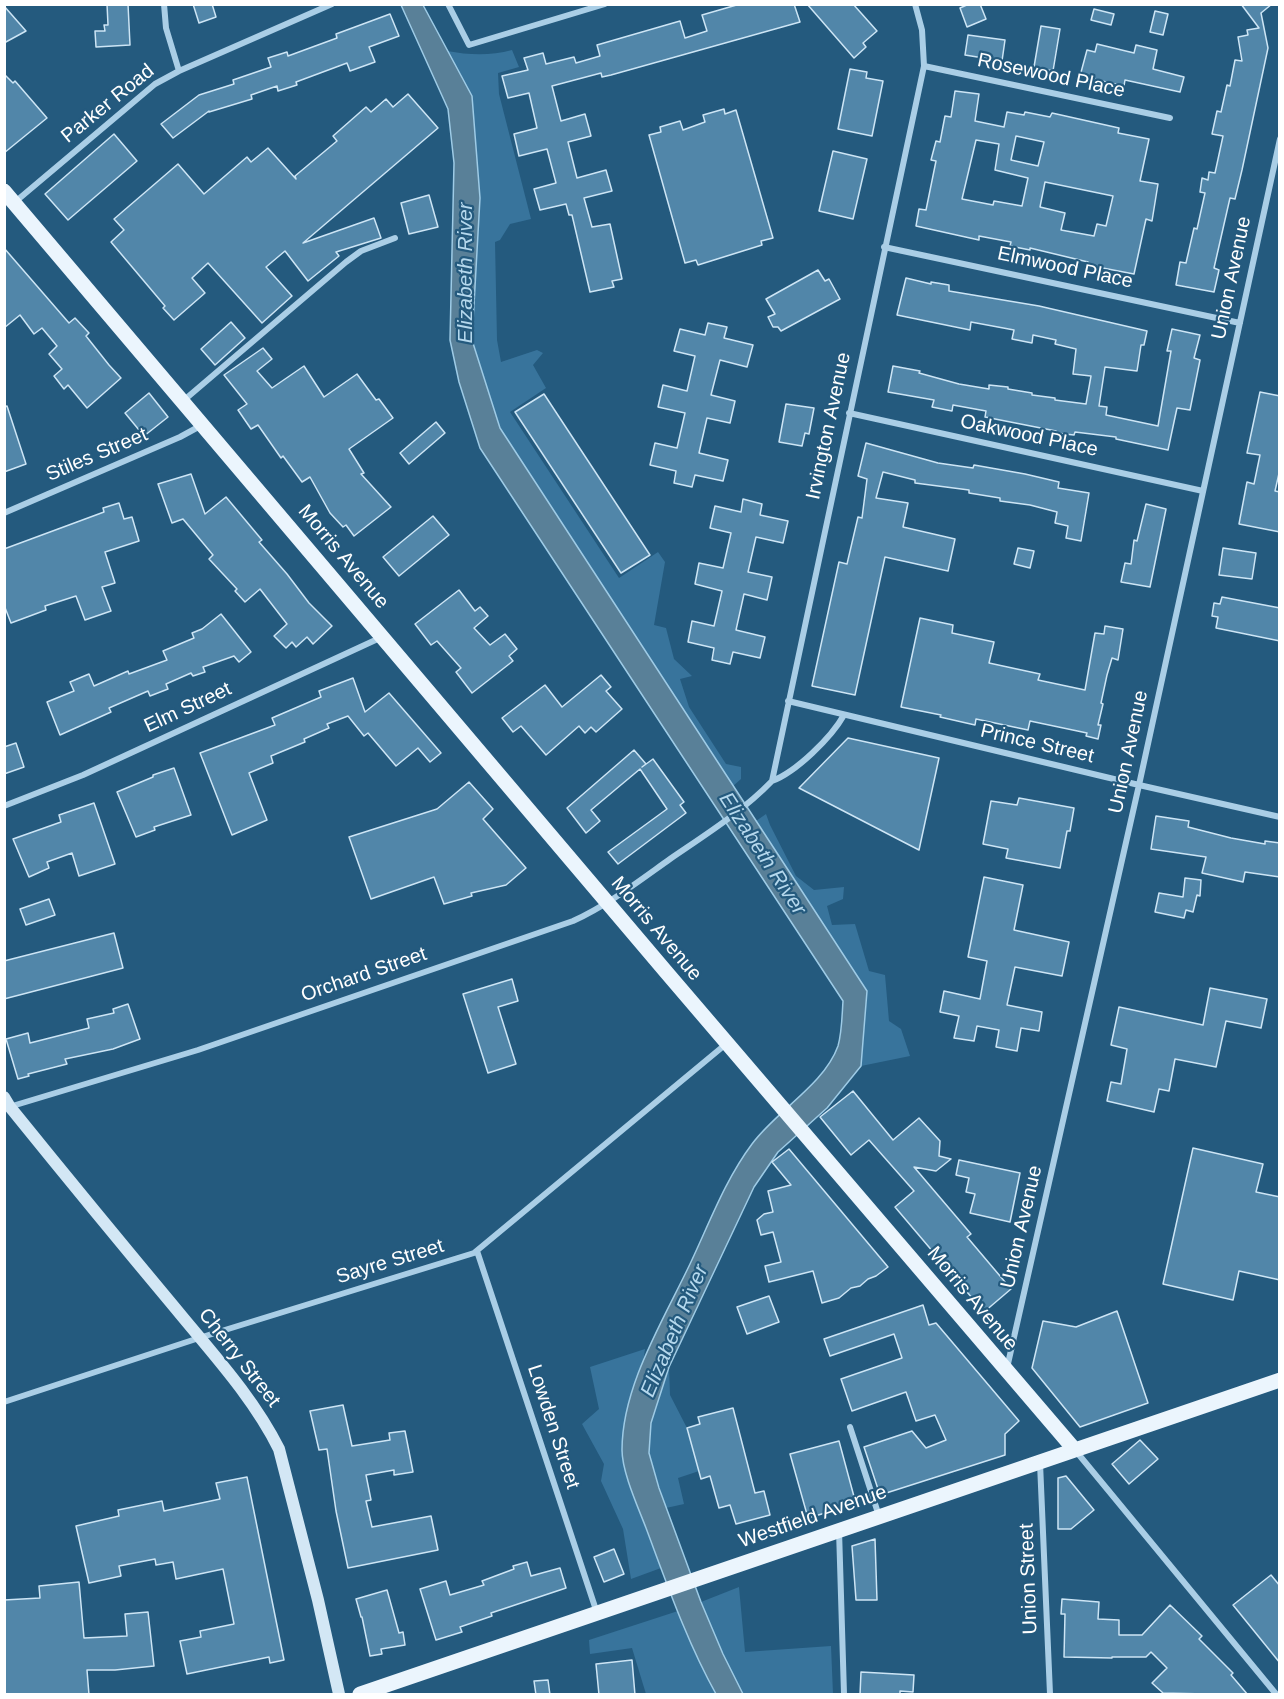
<!DOCTYPE html>
<style>
body{margin:0}
#map{position:relative;width:1284px;height:1699px;overflow:hidden;background:#245a7e;font-family:Helvetica,sans-serif}
canvas{display:block}
.frame{position:absolute;inset:0;border:6px solid #fff;pointer-events:none}
</style>
<div id="map">
<canvas width="1284" height="1699"></canvas>
<div class="frame"></div>
</div>
<script>
const context = document.querySelector('canvas').getContext('2d');
context.lineJoin = 'round';
function fillPath(path, color) {
  context.fillStyle = color;
  context.fill(path, 'evenodd');
}
function strokePath(path, color, width, dash) {
  context.strokeStyle = color;
  context.lineWidth = width;
  context.lineCap = dash ? 'butt' : 'round';
  context.setLineDash(dash || []);
  context.stroke(path);
}
function label(font, color, halo, rows, align = 'center') {
  context.font = font + ' Helvetica,sans-serif';
  context.lineWidth = 4.5;
  context.setLineDash([]);
  context.textBaseline = 'middle';
  context.strokeStyle = halo;
  context.fillStyle = color;
  for (const [text, x, y, turn = 0] of rows) {
    context.save();
    context.translate(x, y);
    context.rotate((+turn || 0) * Math.PI / 180);
    context.textAlign = isNaN(turn) ? turn : align;
    if (halo) context.strokeText(text, 0, 0);
    context.fillText(text, 0, 0);
    context.restore();
  }
}
fillPath(new Path2D(`
 M512,50l7,17 -21,6 1,21 32,125 -21,5 -10,16 -5,2 2,98 4,22 36,-12 6,3 -10,12 13,23 -36,24 109,166 39,-26 7,10 -11,63 12,3 8,31 18,17 -12,3 9,28 37,57 15,3v12l-8,7 -233,-358 -28,-88 8,-142 -8,-102 -25,-45c22,4 43,5 65,-1z
 M766,814l4,11 26,51 18,14 30,-3 -1,12 -16,7 5,19 23,-1 14,47 16,4 4,46 12,8 9,27 -49,10 6,-75 -111,-170z
 M645,1349l-2,14 -11,28 -10,62 10,40 29,75 -30,11 -8,-50 -22,-48 3,-17 -22,-40 17,-15 -9,-42z
 M669,1367l1,28 17,33 12,43 -21,7 6,26 -18,4 -17,-55 2,-30z
 M739,1587l6,65 86,-6 2,48h-90l-20,-40 -22,-52z
 M678,1611l28,65 10,18h-70l-14,-46 -42,6 -1,-14z`), '#38749c');
const water = new Path2D(`
 M401,5h22l49,91 8,102 -8,142 28,88 367,563 -6,75 -34,42 -49,44 -24,35 -85,180 -18,56 -2,30 10,35 42,114 22,52 20,40h-27c-29,-52 -49,-110 -70,-166 -8,-21 -24,-56 -24,-78 0,-64 41,-129 68,-186 19,-40 35,-84 62,-120 24,-33 72,-59 86,-98 4,-14 4,-31 5,-45l-363,-553 -21,-66 -9,-42 4,-177 -6,-54z`);
fillPath(water, '#598098');
strokePath(water, '#9ecbe6', 1.5);
const building = new Path2D(`
 M107,4h21l2,41 -34,2 -1,-16h10l-1,-6h4z
 M193,4h19l4,13 -17,6z
 M740,4h54l6,18 -189,53 -9,2 -1,-4 -49,13 9,35 24,-7 6,22 -23,6 9,36 29,-8 6,21 -28,7 8,29 18,-3 12,55 -10,2 2,6 -24,5 -18,-77h-3l-3,-11 -26,6 -6,-21 22,-6 -9,-34 -28,7 -5,-22 23,-6 -8,-35 -21,5 -6,-22 26,-6 -4,-12 19,-5 3,11 28,-7 2,6 24,-7 -3,-11 83,-24 5,17 22,-7 -5,-16z
 M807,4h46l24,27 -14,12 3,4 -12,11z
 M969,4h11l6,15 -19,8 -7,-19z
 M1241,4h31l-11,9 7,35 -26,122 -7,29 -5,-1 -16,70 5,2 -5,22 -38,-7 4,-23 6,1 8,-35 3,1 8,-36 -5,-1 2,-14 6,2 1,-8 6,1 8,-37 -11,-2 5,-23 4,1 6,-27 3,1 5,-26 7,1 -4,-24 10,-2 -1,-5 12,-2z
 M4,6l22,25 -22,12z
 M1094,9l20,5 -3,11 -20,-5z
 M1155,11l13,3 -5,21 -13,-3z
 M390,14l9,22 -30,11 6,15 -25,9 -3,-8 -51,19 1,3 -19,6 -1,-5 -26,9 1,4 -43,13v-1l-36,27 -12,-14 38,-29 35,-11 -1,-4 38,-13 -3,-9 19,-6 1,4 49,-18 -1,-4z
 M1041,26l19,3 -7,42 -19,-4z
 M968,35l37,5 -3,21 -37,-6z
 M1097,44l37,9 2,-8 21,5 -4,19 31,8 -4,15 -55,-12 -1,6 -44,-10 7,-26 8,2z
 M850,69l17,3 -1,6 17,3 -11,55 -34,-7z
 M4,74l9,9 2,-2 32,37 -43,35z
 M955,91l24,3 -4,27 29,6 3,-15 17,3 1,-3 25,5 2,-4 67,15 -1,5 31,6 -9,42 18,3 -6,37 -6,-2 -12,55 -47,-9 1,-3 -58,-14v2l-20,-4 1,-4 -32,-6v4l-63,-14 3,-17 7,1 10,-49 -5,-1 5,-19 4,1 5,-26 6,1zM1016,136l28,6 -6,24 -27,-6zM976,140l23,4 -4,26 33,8 -6,28 -28,-5 -1,4 -31,-6zM1045,182l68,14 -7,30 -9,-2 -3,12 -33,-6 4,-17 -25,-6z
 M408,94l30,34 -135,115 71,-25 7,20 -45,14 3,4 -31,25 -23,-30 -19,16 26,29 -30,27 -54,-60 -16,15 13,15 -31,27 -11,-12 2,-2 -54,-64 13,-12 -10,-11 64,-55 26,30 43,-37 4,5 17,-14 28,31 -1,-3 42,-35 -4,-5 33,-29 5,5 15,-13 7,8z
 M724,109l1,5 11,-4 37,128 -12,3 1,4 -64,20 -2,-5 -11,3 -36,-128 12,-3 -1,-5 20,-6 3,9 22,-8 -2,-7z
 M114,134l23,27 -69,59 -23,-26z
 M833,151l34,8 -14,60 -34,-8z
 M429,195l9,32 -29,7 -8,-31z
 M4,248l65,75 6,-5 14,15 -3,3 23,29 12,13 -34,30 -19,-23 -4,4 -10,-13 8,-7 -13,-15 8,-8 -15,-18 -8,6 -14,-19 -16,13z
 M818,270l7,11 4,-2 11,20 -59,32 -3,-4h-5l-5,-10 7,-3 -9,-15z
 M906,278l25,6v-2l18,3v6l90,15 108,25 -3,14h-3l-4,26 -32,-4 -6,39 8,1 -1,8 52,11 13,-75h-4l5,-22 28,6 -6,23 6,2 -10,50 -13,-2 -9,42 -52,-11v-2l-41,-5 -1,3 -18,-2v-2l-71,-14 1,-6 -33,-6 -1,6 -20,-4 2,-7 -46,-8 5,-26 27,5 -1,2 40,11 30,5v-4l19,2v2l24,4v2l23,3v2l31,4 5,-28 -18,-2 3,-25 -21,-5 1,-4 -23,-5 -1,8 -20,-4 2,-9 -43,-8 -1,8 -73,-15z
 M231,322l14,16 -30,27 -14,-16z
 M708,323l19,4 -3,11 29,7 -6,22 -27,-7 -9,35 24,6 -5,22 -23,-5 -8,35 29,7 -5,21 -28,-6 -3,12 -18,-4 2,-12 -26,-6 5,-22 22,5 8,-35 -27,-6 5,-22 24,6 8,-35 -21,-5 6,-22 25,6z
 M263,348l9,11 -15,12 15,17 32,-22 20,31 33,-23 19,26 3,-1 14,19 -44,31 15,24 -3,1 30,33 -37,29 -8,-11 -3,2 -13,-14 -20,-36 -8,5 -19,-26 -2,2 -23,-33 -7,4 -13,-19 9,-6 -23,-29z
 M1260,392l20,4v73l-5,22 5,1v40l-41,-8 8,-42 7,2 6,-29 -13,-2z
 M149,393l19,24 -24,19 -19,-23z
 M544,394l106,161 -29,18 -106,-161z
 M786,404l28,4 -5,26 -4,-1 -3,13 -23,-4z
 M7,406l19,58 -22,8v-65z
 M436,422l9,11 -36,31 -9,-11z
 M866,443l72,20 35,5 1,-3 51,9 34,8 -1,6 31,5 -8,48 -15,-3 2,-12 -13,-3 2,-11 -27,-7 -30,-4v-3l-31,-5v-3l-54,-7v-3l-32,-8 -7,26 32,5 -5,24 52,12 -7,32 -63,-14 -30,138 -43,-9 27,-124 8,2 11,-47 4,1 5,-39 -9,-3z
 M191,474l14,40 21,-17 36,43 -3,2 28,32 22,29 23,23 -19,18 -6,-7 -11,10 -4,-5 -6,6 -12,-12 13,-12 -27,-35 -15,13 -10,-11 2,-2 -28,-30 4,-4 -30,-36 -11,4 -14,-39z
 M743,499l19,5 -2,11 28,6 -5,22 -27,-6 -8,35 24,5 -5,23 -23,-6 -8,36 29,7 -5,21 -27,-6 -3,12 -18,-4 2,-12 -26,-6 4,-21 22,5 8,-35 -27,-7 4,-21 24,5 8,-35 -21,-5 5,-22 26,6z
 M119,503l5,16 8,-2 7,24 -34,11 10,31 -13,4 9,24 -26,9 -9,-24 -31,10 1,4 -35,13 -7,-18v-56l100,-37 -1,-4z
 M1146,504l20,5 -16,78 -29,-5 4,-19 6,1 3,-24 3,1z
 M433,516l16,19 -50,41 -16,-19z
 M1018,548l16,3 -4,17 -16,-4z
 M1223,548l33,5 -4,26 -33,-4z
 M459,590l16,21 5,-4 8,9 -14,12 16,17 15,-11 12,15 -8,7 4,5 -41,32 -16,-21 5,-4 -24,-27 -6,4 -16,-21z
 M1222,597l58,11v33l-64,-13 2,-11 -6,-1 2,-13 6,1z
 M221,614l30,38 -12,10 -5,-6 -31,11 2,5 -12,4 -2,-3 -25,11 2,5 -18,7 -2,-5 -39,17 2,4 -51,23 -13,-33 27,-11 -4,-9 19,-8 5,12 34,-15 1,3 38,-14 -4,-9 31,-13 -2,-5 10,-4z
 M920,618l33,7 -1,8 42,9 -5,21 51,11 -2,6 47,10 10,-57 9,1 1,-8 18,3 -5,31 -6,-2 -5,17 -6,28 2,1 -5,21h3l-3,14 -12,-3 1,-3 -57,-12 -2,9 -52,-11 -1,6 -35,-8 1,-2 -40,-8z
 M601,675l10,12 -5,4 16,18 -26,23 -5,-5 -6,6 -6,-7 -33,29 -25,-29 -8,6 -11,-14 43,-33 17,22z
 M353,678l12,34 24,-19 52,60 -11,9 -12,-14 -22,18 -28,-33 -4,3 -16,-20 -21,8 2,4 -25,11 1,3 -34,14 2,7 -24,10 18,47 -35,15 -32,-82 75,-28 -3,-7 49,-21 -2,-6z
 M848,738l91,20 -20,92 -120,-62z
 M16,743l8,24 -20,7v-27z
 M634,750l12,14 -4,3 11,-8 31,43 -4,3 6,8 -68,51 -10,-12 59,-43 -27,-40 -49,41 9,11 -14,12 -19,-25z
 M174,768l17,47 -37,12 1,3 -19,7 -19,-45 36,-15v-2z
 M469,782l24,27 -10,10 43,49 -20,17 -35,8 1,3 -28,8 -10,-27 -63,22 -22,-62 88,-28z
 M1019,798l55,10 -4,23h-3l-7,37 -54,-10 2,-9 -25,-5 8,-43 26,4z
 M94,803l21,61 -36,12 -7,-23 -25,9 2,6 -20,9 -16,-38 48,-17 -2,-7z
 M1156,816l33,5 -1,6 43,11 34,6v-3l15,2v34l-35,-5 -2,10 -41,-9 4,-16 -55,-8z
 M984,877l39,8 -9,45 55,12 -7,34 -47,-9 -8,38 35,7 -3,19 -18,-3 -4,23 -21,-4 3,-17 -22,-4 -3,15 -20,-3 5,-22 -19,-4 4,-21 36,8 7,-38 -19,-4z
 M1185,878l16,2 -1,16 -3,-1 -4,17 -7,-2 -2,8 -29,-6 4,-19 24,4z
 M49,899l6,16 -29,10 -6,-16z
 M114,933l9,35 -119,31v-38z
 M512,979l6,22 -20,6 18,57 -28,9 -25,-79z
 M1210,988l57,11 -6,29 -35,-7 -10,46 -41,-8 -6,32 -10,-2 -5,23 -47,-11 4,-19 10,2 6,-35 -16,-4 8,-38 84,18z
 M128,1004l12,35 -27,10 -48,10 2,5 -39,10 1,2 -11,3 -12,-40 22,-6 2,10 59,-15 -2,-9 27,-6 -1,-4z
 M853,1091l40,49 26,-22 21,23 -1,15 12,3 -15,12 -22,-4 57,67 -4,3 44,52 -27,23 -89,-105 19,-16 -45,-51 -18,15 -31,-38z
 M1193,1148l70,16 -7,28 24,5v83l-41,-9 -6,29 -70,-16z
 M789,1149l99,118 -12,9 -8,3 -8,7 -9,2 -12,10 -17,5 -9,-32 -44,11 -4,-16 16,-4 -8,-30 -12,3 -4,-15 7,-6 9,-2 -5,-21 23,-6 -19,-23z
 M959,1160l61,13 -10,49 -40,-9 5,-19 -9,-2 3,-14 -13,-3z
 M769,1296l10,26 -32,12 -10,-27z
 M923,1305l6,20 7,-2 83,98 -14,13v21l-125,40 -16,-48 48,-16 14,17 20,-8 -11,-25 -19,6 -10,-29 -54,19 -11,-32 61,-21 -8,-24 -64,22 -6,-17z
 M1117,1311l31,92 -68,24 -48,-59 11,-47 33,6z
 M343,1405l9,41 38,-6 -1,-7 16,-2 8,41 -19,3v-5l-28,5 5,25 -5,1 6,26 59,-11 7,34 -90,18 -12,-57 -9,-62 -8,1 -9,-39z
 M733,1408l22,85 9,-2 6,24 -34,9 -6,-19 -11,3 -9,-32 -9,3 -14,-51 13,-4 -2,-7z
 M1140,1440l18,19 -29,25 -17,-20z
 M839,1441l17,63 -48,14 -18,-64z
 M1066,1476l28,34 -23,19h-13v-51z
 M247,1477l37,183 -14,3 -1,-6 -82,17 -7,-33 21,-4 -1,-6 34,-7 -11,-55 -47,10 -3,-17 -17,3 -1,-6 -36,7 2,10 -32,7 -13,-57 43,-10 -1,-6 44,-9 2,10 56,-12 -4,-16z
 M875,1539l2,61h-21l-4,-54z
 M614,1549l10,25 -20,8 -10,-25z
 M527,1562l4,14 29,-8 6,20 -75,25 1,3 -32,11 2,5 -26,8 -16,-51 26,-8 4,14 34,-10 -2,-4 32,-12 -1,-3z
 M1271,1575l9,11v77l-47,-58z
 M79,1582l5,56 43,-2 -2,-22 23,-2 6,54 -39,4h-28l2,25h-85v-95l36,-2 -1,-12z
 M387,1590l12,43 4,-1 2,13 -24,4 1,5 -12,2 -8,-39h-1l-5,-18z
 M1062,1599l37,3 -1,17 21,1v15h23l28,-30 32,31 -3,3 34,34 -2,2 17,20 -85,-2 -11,-10 15,-15 -16,-16 -5,5h-34v1l-48,-1 1,-43h-4z
 M632,1660l3,35h-36l-3,-31z
 M861,1672l53,3 -1,17 -13,-1v4h-40z
 M548,1680l2,15h-14l-2,-14z`);
fillPath(building, '#5186a9');
strokePath(building, '#cde5f5', 1.5);
strokePath(new Path2D(`
 M164,4l2,24 13,43
 M448,4l21,41 136,-41
 M924,66l246,52
 M15,202l140,-118 24,-13 153,-67
 M884,247l356,76
 M183,401l163,-139 15,-11 34,-13
 M849,413l354,78
 M4,513l176,-76 22,-12
 M788,701l351,84 141,32
 M772,781c24,-9 59,-43 72,-66
 M4,806l79,-31 299,-138
 M9,1107l189,-57 375,-129c35,-16 66,-40 97,-62 35,-24 72,-47 102,-78l152,-715 -2,-36 -7,-26
 M477,1251l120,362
 M1007,1368l132,-583 141,-646
 M4,1402l195,-64 275,-85 252,-209
 M850,1427l29,89
 M1075,1450l201,244
 M1040,1463l10,231
 M839,1530l5,164`), '#aacee6', 6);
strokePath(new Path2D(`
 M4,1097l6,10c55,68 110,135 166,202 36,44 77,88 103,140l39,151 21,94`), '#d3e7f5', 12);
strokePath(new Path2D(`
 M4,191l663,782 408,477
 M360,1694l920,-314`), '#ebf5fd', 15);
label('20px', '#fff', '#245a7e', [
 ["Rosewood Place",1051,76,12],
 ["Parker Road",108,104,-39],
 ["Elmwood Place",1065,268,12],
 ["Union Avenue",1232,278,-78],
 ["Irvington Avenue",829,426,-78],
 ["Oakwood Place",1029,436,12],
 ["Stiles Street",97,455,-23],
 ["Morris Avenue",343,557,50],
 ["Elm Street",188,708,-25],
 ["Prince Street",1037,744,13],
 ["Union Avenue",1129,752,-78],
 ["Morris Avenue",656,929,50],
 ["Orchard Street",364,975,-19],
 ["Union Avenue",1022,1227,-77],
 ["Sayre Street",390,1262,-17],
 ["Morris Avenue",972,1299,50],
 ["Cherry Street",239,1358,52],
 ["Lowden Street",553,1427,72],
 ["Westfield Avenue",813,1517,-19],
 ["Union Street",1029,1579,-92]
]);
label('italic 21px', '#b5d8ed', '#245a7e', [
 ["Elizabeth River",466,273,-90],
 ["Elizabeth River",762,854,57],
 ["Elizabeth River",675,1331,-67]
]);
</script>
